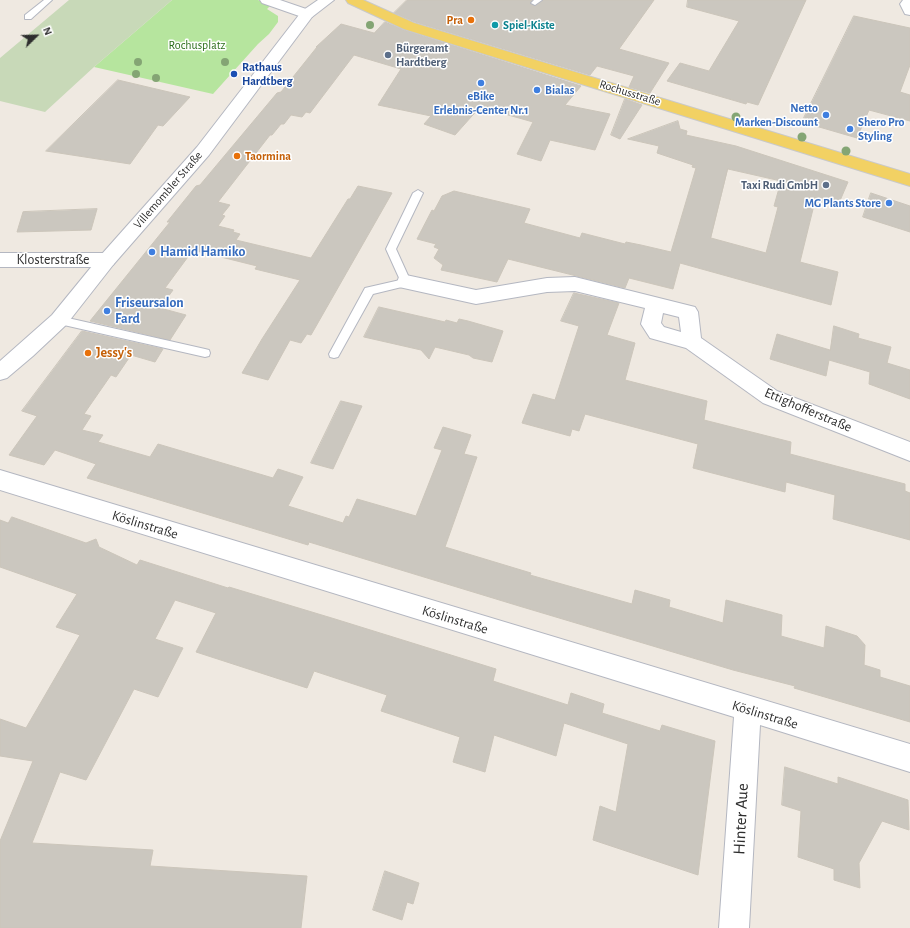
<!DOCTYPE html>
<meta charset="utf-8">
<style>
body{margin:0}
#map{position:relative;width:910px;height:928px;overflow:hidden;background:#efe9e1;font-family:"Alegreya Sans",sans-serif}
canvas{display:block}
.north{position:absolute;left:16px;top:16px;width:40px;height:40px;-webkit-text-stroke:3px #fff;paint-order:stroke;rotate:67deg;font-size:11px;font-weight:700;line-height:16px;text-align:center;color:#2e2e2e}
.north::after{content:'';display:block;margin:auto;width:14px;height:18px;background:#2e2e2e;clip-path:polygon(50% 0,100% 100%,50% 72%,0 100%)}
</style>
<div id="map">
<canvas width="910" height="928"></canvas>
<div class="north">N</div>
</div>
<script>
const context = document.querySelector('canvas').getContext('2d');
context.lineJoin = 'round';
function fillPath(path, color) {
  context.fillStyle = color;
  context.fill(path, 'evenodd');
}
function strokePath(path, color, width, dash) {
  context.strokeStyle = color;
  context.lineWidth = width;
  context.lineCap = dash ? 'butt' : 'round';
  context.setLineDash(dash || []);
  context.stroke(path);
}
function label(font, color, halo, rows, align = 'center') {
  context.font = font + ' "Alegreya Sans",sans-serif';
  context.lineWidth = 3;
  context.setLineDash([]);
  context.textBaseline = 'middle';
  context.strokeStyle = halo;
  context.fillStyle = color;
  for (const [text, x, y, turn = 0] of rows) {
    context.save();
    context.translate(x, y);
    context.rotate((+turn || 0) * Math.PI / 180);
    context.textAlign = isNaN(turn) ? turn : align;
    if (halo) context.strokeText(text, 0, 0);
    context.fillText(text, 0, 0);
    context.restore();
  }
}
fillPath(new Path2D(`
 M172,0h86l12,6 -3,3 11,7v6l-9,12 -11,10 -45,50 -119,-27z`), '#b6e59e');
fillPath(new Path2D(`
 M69,0h103l-78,67 -49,45 -45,-11v-43z`), '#c8d9b8');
const building = new Path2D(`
 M407,0h125l-2,3 4,3 9,-6h111l-35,49 50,14 -19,30 -21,-6 5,-11 -37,-10 -7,9 -175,-53 -21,-9z
 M688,0h118l-48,105 -11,-3 -1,2 -79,-23 13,-18 29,8 30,-50 -52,-14z
 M854,16l56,12v37l-10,27 10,3v26l-41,-11 -12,28 -55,-16z
 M385,22l19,8 177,56 -16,19 45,9 -15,36 -45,-10 -9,21 -24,-7 16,-32 -53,-15 -25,28 -31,-11 7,-8 -53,-11 23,-36 -47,-14 -44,58 -4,-1 -4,5 -11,-2 -7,9h-3l-9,11h-2l-52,67 12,3 -8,10 3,1 -7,10 16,4 -1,2 7,2 -4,6 75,18 37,-59h2l8,-13 34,7 -81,142 -4,-1 -6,9 -11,-3 -22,40 -26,-7 20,-34 38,-59 -45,-11 2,-3 -64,-16 -28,38 8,2 -13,18 26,7 -16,25 -80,-19 80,-99h-3l29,-36 4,-1 77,-92 4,-1 36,-45h-1l25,-23 33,9z
 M118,80l72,17 -27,29 -5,-1 -28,39 -84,-13z
 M625,99l17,6 -22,34 -9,-4z
 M678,121l2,8 7,2 -1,4 50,11 112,36 -9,21 -15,-5 -2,5 -7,-2 -15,61 38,10 -7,33 -151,-42 -7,26 -44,-11 -4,10 -117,-29 -11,23 -56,-12 2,-5 -9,-7 5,-9 -5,-2 2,-3 -19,-5 15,-29 2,1 8,-15 12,-5 76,18 -6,14 56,15 2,-5 43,11 1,-2 15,3 30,7 25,-84 -4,-1 1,-2 -36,-12 2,-7 -31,-7zM728,169l53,12 -7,25 4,1 -12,46 -55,-15z
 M871,193l39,13v26l-47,-15z
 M97,209l-6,21 -74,2 6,-20z
 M574,293l45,10 -12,32 28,8 -10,37 82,21 -3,19 87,22 -1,12 115,30v7l5,2v47l-77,-21 2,-24 -49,-13 -1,10 -92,-24 5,-24 -113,-30 -6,17 -7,-2 -2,7 -48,-13 11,-29 22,6 24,-74 -18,-5z
 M379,307l66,15 1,-2 11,3 2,-4 9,2 35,10 -11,31 -19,-4 -4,-3 -34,-8 -6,12 -8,-9 -57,-13z
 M834,326l25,8 -1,4 33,9 -4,16 23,7v29l-41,-15 1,-12 -41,-12 -3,16 -56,-17 7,-25 53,16z
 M82,331l81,18 -8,13 -24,-7 -15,22 -5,-2 -27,39 7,2 -9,14 21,5 -5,7 52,15 8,-13 115,34 5,-9 25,8 -15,29 55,17 3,-7 3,1 8,-18 59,17 26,-66 -8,-2 9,-21 28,8 -7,19 13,3 -32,90 86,26 -1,2 102,29 3,-14 35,10 -1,7 54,16 3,-23 56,15 -1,21 43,12 2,-22 31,10 8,9 -1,20 16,5v7l30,9v36l-116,-34 1,-2 -62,-16 -214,-64 -210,-64 -1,3 -221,-67 9,-14 -41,-14 -11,15 -35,-10 28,-39 -15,-5z
 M341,401l21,5 -29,63 -22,-6z
 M12,517l74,26 10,-4 3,8 38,18 3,-5 88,28 1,-1 106,32 161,50 -3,12 75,24 3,-12 33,11 -2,9 58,18 2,-6 53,16 -17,134 -105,-35 7,-34 16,6 12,-68 -64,-21 -8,33 -62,-21 -9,37 -32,-10 7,-25 -79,-26 6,-16 -73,-24 -7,17 -111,-36 20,-39 -41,-13 -20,39 28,9 -25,49 -24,-8 -48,91 -26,-8 -28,71 121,7 -3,16 157,10 -6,52h-301v-87l33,-80 -33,-5v-37l26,9 54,-93 -24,-8 21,-33 -77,-27v-47l8,3z
 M785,767l53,17v-7l70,23 1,30 -27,-9 -23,42 1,25 -26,-8v-11l-36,-12 3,-46 -19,-6z
 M385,871l34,12 -6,21 -6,-2 -5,18 -29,-10z`);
fillPath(building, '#cbc7bf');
strokePath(building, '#cbc5ba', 1);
const lane = new Path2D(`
 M44,0h8l-21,19h-6v-4z
 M534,0h8l-7,5 -4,-2z
 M418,190l5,3 -27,56 15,33 -1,3 -37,9 -35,63 -4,1 -4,-1 -1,-3 36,-66 35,-8 -14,-31 27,-56z
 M59,316l146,33 4,1 1,3 -1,3 -4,1 -150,-34 -1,-3 1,-3z`);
const street = new Path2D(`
 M260,0h20l32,11 2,3 -2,3 -5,1 -5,-1 -40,-14z
 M903,0h7v15l-5,-1 -5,-10z
 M0,253h107l6,2 3,5 -3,5 -6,2h-107z
 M406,275l70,15 71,-12 28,-1 120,30 3,5 3,26 76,53 133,51v19l-147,-58 -77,-55 -36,-10 -9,-14 4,-16 -70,-17 -28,1 -71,12 -77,-17 -2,-5 2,-5zM663,313l16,4 2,15 -17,-5 -3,-4z
 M0,470l910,274v28l-150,-47 -11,203h-30l15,-211 -734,-227z`);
const secondary = new Path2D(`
 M318,0h16l-22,17 -103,138 -96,110 -47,60 -33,31 -26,22 -7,2v-19l52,-46 49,-60 96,-108 105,-136z`);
const primary = new Path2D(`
 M346,0h17l51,23 496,151v12l-506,-157 -56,-26z`);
strokePath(lane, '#b4b7c1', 2);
strokePath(street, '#b4b7c1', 2);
strokePath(secondary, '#b4b7c1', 2);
strokePath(primary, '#c9c9c9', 2);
fillPath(lane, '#fff');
fillPath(street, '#fff');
fillPath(secondary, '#fff');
fillPath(primary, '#f2d163');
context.fillStyle = '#84a574';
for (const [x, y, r] of [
 [370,25,4],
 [138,62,4],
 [225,62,4],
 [136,74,4],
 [156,78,4],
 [736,117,4.5],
 [802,137,4.5],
 [846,151,4.5]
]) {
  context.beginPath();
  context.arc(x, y, r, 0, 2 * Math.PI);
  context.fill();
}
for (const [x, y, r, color] of [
 [471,20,4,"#e8710a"],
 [495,25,4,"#0f9aa8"],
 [388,55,4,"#5c6f8a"],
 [234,74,4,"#1a4fb4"],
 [481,83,4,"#3f7fe0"],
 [537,90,4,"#3f7fe0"],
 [826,115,4,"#3f7fe0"],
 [850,129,4,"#3f7fe0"],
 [237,156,4,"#e8710a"],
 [826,185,4,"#5c6f8a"],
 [889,203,4,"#3f7fe0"],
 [152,252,4,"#3f7fe0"],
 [107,311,4,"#3f7fe0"],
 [88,353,4,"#e8710a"]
]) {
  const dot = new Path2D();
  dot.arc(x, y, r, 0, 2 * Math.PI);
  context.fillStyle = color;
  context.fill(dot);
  strokePath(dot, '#fff', 1.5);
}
label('bold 12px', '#c56008', '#fff', [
 ["Pra",463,20],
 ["Taormina",245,156,"left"]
], 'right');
label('bold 12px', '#0d838f', '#fff', [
 ["Spiel-Kiste",503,25]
], 'left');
label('12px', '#2c6e1b', '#fff', [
 ["Rochusplatz",197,45]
]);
label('bold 12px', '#4e5e75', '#fff', [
 ["Bürgeramt",396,48],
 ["Hardtberg",396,62],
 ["Taxi Rudi GmbH",818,185,"right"]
], 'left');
label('bold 12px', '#164399', '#fff', [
 ["Rathaus",242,67],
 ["Hardtberg",242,81]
], 'left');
label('bold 12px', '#366cbe', '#fff', [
 ["Bialas",545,90],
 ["eBike",481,96,"center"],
 ["Erlebnis-Center Nr.1",481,110,"center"],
 ["Netto",818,108,"right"],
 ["Marken-Discount",818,122,"right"],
 ["Shero Pro",858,122],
 ["Styling",858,136],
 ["MG Plants Store",881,203,"right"]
], 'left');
label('12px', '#2e2e2e', '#fff', [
 ["Rochusstraße",630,93,17],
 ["Villemombler Straße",168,190,-49]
]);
label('bold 14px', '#366cbe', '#fff', [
 ["Hamid Hamiko",160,252],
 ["Friseursalon",115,303],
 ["Fard",115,319]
], 'left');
label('14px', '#2e2e2e', '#fff', [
 ["Klosterstraße",53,260],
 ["Ettighofferstraße",808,410,23],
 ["Köslinstraße",145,525,17],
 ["Köslinstraße",455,620,17],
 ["Köslinstraße",765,715,17]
]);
label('bold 14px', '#c56008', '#fff', [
 ["Jessy's",96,353]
], 'left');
label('17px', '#2e2e2e', '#fff', [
 ["Hinter Aue",741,819,-87]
]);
</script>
